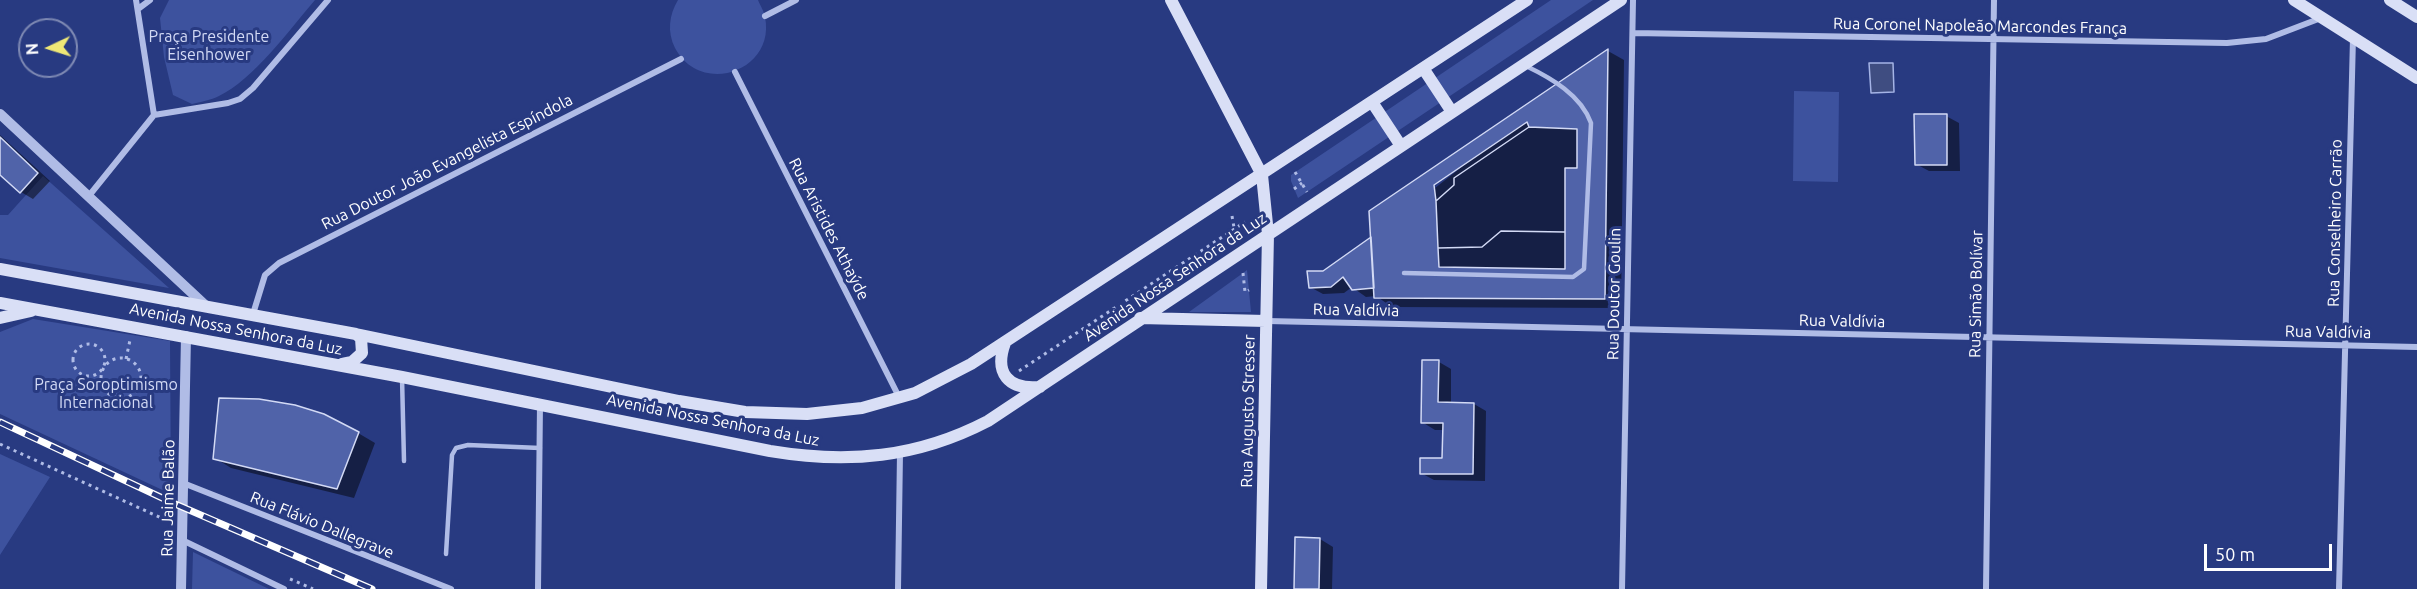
<!DOCTYPE html>
<meta charset="utf-8">
<style>
body{margin:0}
#map{position:relative;width:2417px;height:589px;overflow:hidden;background:#283a81;font-family:Ubuntu,sans-serif}
canvas{display:block}
.north{position:absolute;left:18px;top:18px;width:60px;height:60px;box-sizing:border-box;background:#283a81;border:2px solid #7e89b3;border-radius:50%;rotate:266deg;font-size:16px;font-weight:700;line-height:24px;text-align:center;color:#fff}
.north::after{content:'';display:block;margin:auto;width:21px;height:27px;background:#eee776;clip-path:polygon(50% 0,100% 100%,50% 72%,0 100%)}
.scale{position:absolute;left:2204px;top:544px;width:128px;height:27px;box-sizing:border-box;border:3px solid #fff;border-top:0;padding-left:8px;font-size:18px;line-height:21px;white-space:nowrap;color:#fff;-webkit-text-stroke:4px #283a81;paint-order:stroke}
</style>
<div id="map">
<canvas width="2417" height="589"></canvas>
<div class="north">N</div>
<div class="scale">50 m</div>
</div>
<script>
const context = document.querySelector('canvas').getContext('2d');
context.lineJoin = 'round';
function fillPath(path, color) {
  context.fillStyle = color;
  context.fill(path, 'evenodd');
}
function strokePath(path, color, width, dash) {
  context.strokeStyle = color;
  context.lineWidth = width;
  context.lineCap = dash ? 'butt' : 'round';
  context.setLineDash(dash || []);
  context.stroke(path);
}
function label(font, color, halo, rows, align = 'center') {
  context.font = font + ' Ubuntu,sans-serif';
  context.lineWidth = 6;
  context.setLineDash([]);
  context.textBaseline = 'middle';
  context.strokeStyle = halo;
  context.fillStyle = color;
  for (const [text, x, y, turn = 0] of rows) {
    context.save();
    context.translate(x, y);
    context.rotate((+turn || 0) * Math.PI / 180);
    context.textAlign = isNaN(turn) ? turn : align;
    if (halo) context.strokeText(text, 0, 0);
    context.fillText(text, 0, 0);
    context.restore();
  }
}
fillPath(new Path2D(`
 M169,0h146c-25,29 -62,80 -96,96 -8,4 -19,6 -27,8l-19,-9 -9,-38 -4,-39z
 M678,0h80c2,5 6,11 7,17 11,54 -64,80 -90,31 -8,-16 -6,-33 3,-48z
 M1551,0h42l-295,198 -7,-17v-6z
 M1794,91l45,1 -1,90 -45,-1z
 M43,176l126,112 -169,-30v-43h8z
 M1247,270l4,42h-62l54,-39z
 M33,319l137,22 1,153 -171,-80v-82z
 M0,454l50,23 -50,78z
 M193,552l76,37h-77z`), '#3d529e');
const water = new Path2D(`
 M1869,63h24l1,29 -23,1z`);
fillPath(water, '#3f4d81');
strokePath(water, '#a5b4e6', 1.5);
fillPath(new Path2D(`
 M1608,51l16,9 -3,248 -229,-1 -16,-11 -10,1 -14,-10 -8,6 -21,1 -13,-7 14,-15 48,-34z
 M1946,116l13,7 1,48h-31l-13,-7z
 M0,135l50,46 -17,18 -12,-7 -21,-19z
 M1439,362l12,7v35h23l12,7 -1,70 -51,-1 -13,-7 23,-13v-30h-9l-13,-8z
 M358,433l17,10 -21,55 -123,-30 -16,-10z
 M1296,539h24l13,8 -1,42h-37z`), '#0007');
const building = new Path2D(`
 M1608,49l-3,250 -231,-1 -5,-87z
 M1914,114h33v51h-32z
 M1527,122l2,5 -75,51v7l-18,16 -2,-16z
 M1529,127l48,2v39h-12v64l-64,-1 -19,16 -44,1 -2,-47 18,-16v-7z
 M0,137l38,36 -18,20 -20,-18z
 M1501,231l64,1v37l-126,-2 -1,-19 44,-1z
 M1371,237l3,51 -22,2 -9,-13 -12,10 -22,1 -2,-17h16z
 M1422,360h17l-1,42 36,1 -1,71h-53v-16h22l1,-35h-22z
 M219,398l40,1 36,6 29,9 35,18 -22,57 -124,-30z
 M1295,537l25,1 -1,51h-25z`);
fillPath(building, '#5063a9');
strokePath(building, '#d3daf5', 1.5);
strokePath(new Path2D(`
 M1295,172l12,20
 M1294,189l8,-6
 M1232,216l4,23
 M1243,273l2,19 4,-2
 M73 360a16 16 0 1 1 32 0a16 16 0 1 1-32 0Z
 M101 378a20 20 0 1 1 40 0a20 20 0 1 1-40 0Z
 M126,359l4,-19
 M1019,371l226,-149
 M0,444l170,78
 M290,579l23,10`), '#b0bce6', 3, [3, 4.5]);
strokePath(new Path2D(`
 M1404,273l169,4 11,-8 7,-146c-10,-28 -40,-45 -65,-57
 M402,377l2,84
 M446,554l6,-99 4,-7 12,-3 72,3`), '#b0bce6', 4.5);
strokePath(new Path2D(`
 M136,0l18,115
 M138,9l12,-9
 M765,16l31,-16
 M1633,33l594,10 39,-4 55,-21
 M735,72l164,325
 M88,197l66,-82 74,-12 12,-4 13,-11 75,-88
 M253,314l12,-39 14,-12 402,-204
 M1267,321l1150,26
 M183,483l268,106
 M182,540l102,49
 M538,589l2,-185
 M898,589l2,-136
 M1622,589l11,-589
 M1986,589l8,-589
 M2339,589l14,-551`), '#b0bce6', 6);
strokePath(new Path2D(`
 M0,114l206,192
 M181,589l5,-253`), '#b0bce6', 10);
strokePath(new Path2D(`
 M1171,0l91,175 6,59 -7,355
 M2294,0l123,78
 M2390,0l27,17
 M1423,68l29,44
 M1372,102l29,44
 M0,269l356,65 323,67 66,11 62,2 55,-6 53,-15 56,-29 556,-364
 M0,303l402,74 368,74c78,13 147,7 218,-30l633,-421
 M0,318l31,-7
 M1140,318l126,3
 M1005,343c-11,30 3,47 35,44
 M342,364l10,-2 10,-9 -1,-15 -5,-4`), '#d9dff6', 12);
const rail = new Path2D(`
 M0,422l173,81 199,86`);
strokePath(rail, '#fff', 7);
strokePath(rail, '#283a81', 4.5, [14]);
label('16px', '#fff', '#283a81', [
 ["Rua Coronel Napoleão Marcondes França",1980,26,1],
 ["Rua Doutor João Evangelista Espíndola",447,162,-27],
 ["Rua Conselheiro Carrão",2335,223,-89],
 ["Rua Aristides Athaýde",829,229,63],
 ["Avenida Nossa Senhora da Luz",1175,277,-34],
 ["Rua Doutor Goulin",1614,294,-89],
 ["Rua Simão Bolívar",1976,294,-89],
 ["Rua Valdívia",1356,310,1],
 ["Rua Valdívia",1842,321,1],
 ["Avenida Nossa Senhora da Luz",236,329,11],
 ["Rua Valdívia",2328,332,1],
 ["Rua Augusto Stresser",1248,411,-89],
 ["Avenida Nossa Senhora da Luz",713,420,11],
 ["Rua Jaime Balão",168,498,-89],
 ["Rua Flávio Dallegrave",322,525,22]
]);
label('16px', '#d3daf5', '#283a81', [
 ["Praça Presidente",209,37],
 ["Eisenhower",209,55],
 ["Praça Soroptimismo",106,385],
 ["Internacional",106,403]
]);
</script>
